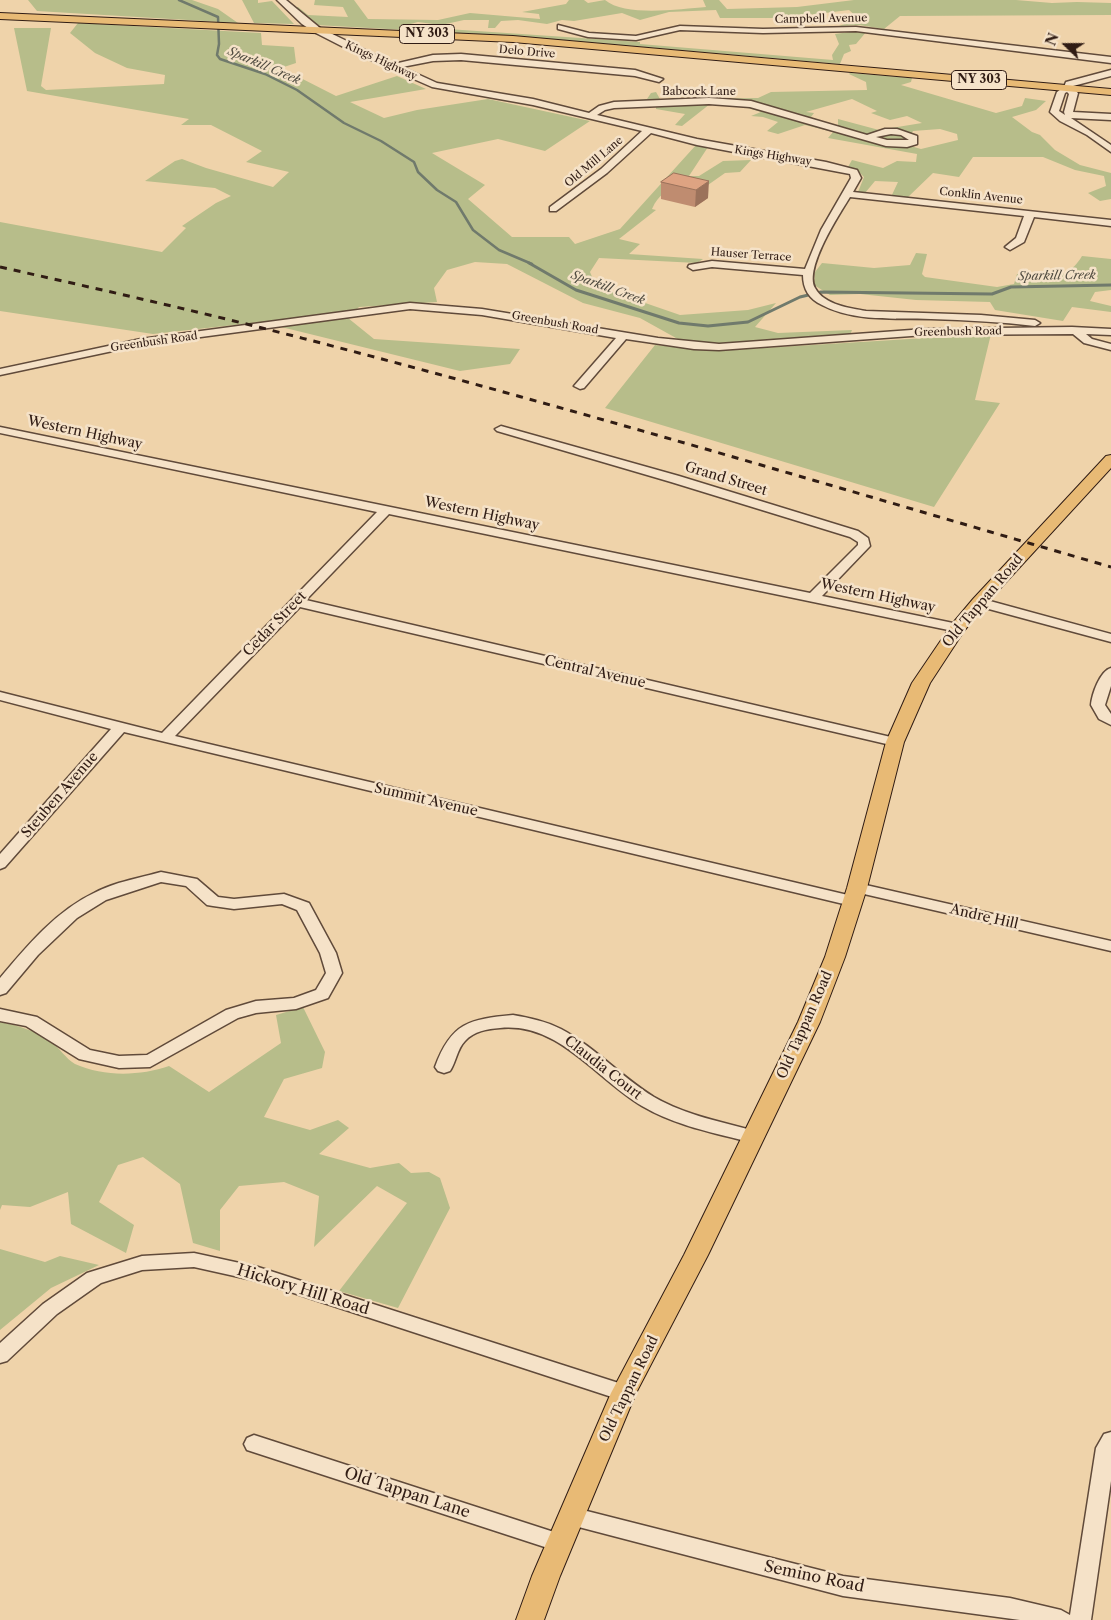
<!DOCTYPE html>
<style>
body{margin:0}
#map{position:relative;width:1111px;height:1620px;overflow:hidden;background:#efd3aa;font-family:"Libre Caslon Text",serif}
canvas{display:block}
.north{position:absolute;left:1041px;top:20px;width:50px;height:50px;-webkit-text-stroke:4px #f5e2c8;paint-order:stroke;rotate:292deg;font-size:14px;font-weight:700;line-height:20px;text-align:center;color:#301c14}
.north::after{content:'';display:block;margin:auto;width:18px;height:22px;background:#301c14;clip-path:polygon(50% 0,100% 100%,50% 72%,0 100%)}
</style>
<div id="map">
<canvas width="1111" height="1620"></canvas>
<div class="north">N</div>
</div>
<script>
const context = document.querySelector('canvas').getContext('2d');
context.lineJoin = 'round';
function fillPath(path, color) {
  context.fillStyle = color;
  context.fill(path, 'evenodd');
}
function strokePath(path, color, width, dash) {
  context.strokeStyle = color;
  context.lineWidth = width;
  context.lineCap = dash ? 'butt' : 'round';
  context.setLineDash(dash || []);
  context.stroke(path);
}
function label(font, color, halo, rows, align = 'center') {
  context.font = font + ' "Libre Caslon Text",serif';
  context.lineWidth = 5;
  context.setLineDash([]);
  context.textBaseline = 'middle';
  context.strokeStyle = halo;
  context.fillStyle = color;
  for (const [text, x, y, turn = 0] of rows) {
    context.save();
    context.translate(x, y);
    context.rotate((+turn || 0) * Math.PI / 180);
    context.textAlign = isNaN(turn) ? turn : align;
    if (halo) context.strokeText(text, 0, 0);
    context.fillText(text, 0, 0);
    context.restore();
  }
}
fillPath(new Path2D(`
 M28,0h164l26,9 20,14 -201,-12z
 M242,0h16v3l14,-2 22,23 -40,-1z
 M315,0h39l14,19 70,1 32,-7 70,6 -1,-5 -17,-2 44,-8 3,-4h15l4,3 17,-3c20,17 75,9 101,7l-3,-7h16l8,9 70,-2 57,-7h162l36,3 25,-1 34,1v12l-211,1 -16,13 -25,-4 -20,1 20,-7 -10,-9 -64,8h-65l-4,-8 -47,2 -29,8 -18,-7 -48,8 -12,-1 -15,4 -29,-4 -17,1 -6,7h-7l1,-8h-25l-23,5 -23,-3 -15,4 237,16v2l193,16 -1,-5 7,-11 -4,-10 22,-3h10l-11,13 -7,1 2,6 -7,3 -4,10 -310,-27 -214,-12 -23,-18h5l10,8 40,2 -5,-10 -29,-2z
 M78,23l183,10 1,12 32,2 2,16 -15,5 55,28 61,-20 29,13 -76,13 34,16 33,-8 71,-11 102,22 -45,30 -47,-12 -66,14 53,32 -17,14 44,38h57l6,7 45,-15 76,-84 12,2 -19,29h10l24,-15 28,-1 -11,12 -15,1 -27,19c-21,-3 -36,-6 -46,17l4,1 -37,29 21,5 -11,10 74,5 -6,4 -98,-5 -9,14 6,14 84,29 68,-5 28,-7 -21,24 23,6 74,-3 -2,5 -129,9 -36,-1 -45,-25 -57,-15 -76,-39 -32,-2 -28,8 -13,18 3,14 -78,5 -11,11 26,21 146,10 -10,15 -50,7 -199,-49 -108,12 -153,-23v-89l162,30 24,-24 -4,-2 34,-23 15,-7 -16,-8 -70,-7 30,-20 7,-2 24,9 67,19 16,-15 -43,-10 16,-11 -51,-26h-30l8,-6 -162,-28 -13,-63h37l-10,58 5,4 118,-6 1,-9 -38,-7 -32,-15 -25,-20z
 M850,73l62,5 -1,4 -10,3 95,28 26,-7 3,-8 21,3 -10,9 -24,7 20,15 8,3 15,15 25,15 31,8v26l-11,2 -12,-8 18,-7 -2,-10 -29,-6 -32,-13h-70l-14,20 -26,-4 -26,25 -16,-1 7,-15 -23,-1 -10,12 -7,-1 6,-15 -6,-6 -10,-4 4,-7 31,8 14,-7 19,1 1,-8 -89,-16 5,-6 -28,-7 -27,9 -11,-3 11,-9 -15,-5 -12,-1 10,-4 -30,-9 -21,1 -28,22 -7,-1 10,-11 -29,-5v-3l-28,-5 19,-2 4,-6 5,-1 4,7 98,-1 13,-6 96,-2 -1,-8 -17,-8zM852,99l25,12 -6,2 19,7 17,-4 15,7 -43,7 -41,-11v8l-27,-10 3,-4 -8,-1zM940,129l17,5 1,6 -37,9 -21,-6 8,-4 5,-8z
 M916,253l11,1 -5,20 3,3 72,10 17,-3 3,-10c27,3 50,8 65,-18l29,3v31l-16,2 -5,9 21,5v6l-39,-5 -9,14 -68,-11 -5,-8 -74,-2 -56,-6 -30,1 -16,-10 1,-13 7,-9 52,5 36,-3z
 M991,334l-16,66 25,3 -66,104 -329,-99 50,-63 59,6z
 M303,1007l22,45 -3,16 -38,11 -20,38 46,13 28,-10 11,8 -30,26 51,14 29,-5 12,10 18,-1 11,6 10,30 -52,100 -59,-17 68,-88 -30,-17 -63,61 5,-51 -35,-14 -45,4 -19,24v41l-27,-8 -13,-59 -37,-27 -25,8 -19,37 35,23 -8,28 -55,-29 -3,-32 -38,15 -28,-2 -2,5v-188c18,4 35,8 50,19 9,6 16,18 25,23 29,13 65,12 94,2l40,26 72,-49 -5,-28z
 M0,1249l45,13 15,-6 39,9 -48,23 -51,42z`), '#b7bd8a');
strokePath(new Path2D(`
 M179,0l39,17 1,27 -2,11 3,4 45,15 32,16 47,33 37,18 33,21 4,10 19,18 19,12 17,28 26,20 33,14`), '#707a6c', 2.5);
strokePath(new Path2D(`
 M529,263l47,27 103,33 29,3 40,-4 52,-25 21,-5 171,2 19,-7 100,-2`), '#707a6c', 3);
const minor = new Path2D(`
 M277,0h9l34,28 74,36 39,-9 28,-1 174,16 28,9 -4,3 -24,-6 -174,-16 -28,1 -31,6 35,16 96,16 56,14 10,-7 15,-4 95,-4 42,3 116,34 18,-6h12l20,7v8l-10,3 -21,-1 -136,-39 -41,-3 -95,4 -9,2 -8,5 100,24 129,23 31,8 4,8 -8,14 258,28v6l-77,-9 -10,25 -14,8 -5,-3 11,-9 8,-22 -174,-19c-11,18 -46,71 -35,91 9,17 35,20 51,23l115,4 54,5 5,3 -5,3c-34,-4 -69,-6 -104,-7 -35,-1 -77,3 -109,-14 -13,-6 -19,-16 -19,-30l-91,-8 -19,3 -5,-3 1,-2 23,-4 93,8 16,-39 30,-52 -1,-4 -153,-29 -46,-12 -44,40 -51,38h-6v-4l51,-38 41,-38 -109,-26 -101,-18 -73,-32 -45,-23 -12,-8zM891,134l10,1 8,5h-22l-11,-3z
 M558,25l31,8 47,3 44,-10 83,3 93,-2 255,30v6l-255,-32 -93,2 -83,-3 -44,10 -48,-3 -30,-8z
 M1111,70v6l-38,10 -1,1 6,6 -5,19 38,2v6l-40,-2 40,27v7l-24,-17 -27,-14 -10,-9 7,-20 7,-5 2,-5zM1067,92l2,2 -5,18 1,3 -6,-4 6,-18z
 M410,303l72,6 176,29 61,6 206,-15 147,-2 39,2v6l-25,-1 6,5 19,5v6l-27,-7 -11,-9 -148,1 -206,15 -25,-1 -68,-10 -42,49 -4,1 -6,-3 42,-48 -134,-23 -72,-6 -269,36 -141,30v-6l141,-30z
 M501,426l178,50 179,55 10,7 2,8 -48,50 136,28 7,4 -7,4 -569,-118 -83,86 589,138 5,1 2,3 -2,3 -5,1 -595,-139 -125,129 677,160 6,1 2,4 -2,4 -6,1 -728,-174 -119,135 -5,2v-15l111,-125 -111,-29v-8l162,41 215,-221 -377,-79v-6l810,166 48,-48v-3l-8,-5 -179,-55 -174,-51 -2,-2z
 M979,598l132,36v8l-137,-37 -2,-3z
 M1111,668v18l-6,19 6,9v11l-12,-6 -8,-14c1,-11 9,-34 20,-37z
 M161,872l36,7 21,18 16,2 50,-5 25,9 27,50 6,20 -14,25 -32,11 -40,4 -18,5 -88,49 -31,1 -40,-9 -53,-33 -26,-5v-12l37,8 53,33 29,6 28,-1 79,-45 30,-9 38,-3 22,-8 10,-17 -6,-20 -23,-43 -15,-6 -48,5 -21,-3 -6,-1 -21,-19 -25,-4 -55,18 -29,18 -39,37 -32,38 -6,2v-17c27,-32 56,-67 94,-85 21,-11 45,-15 67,-21z
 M857,883l254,58v10l-260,-60 -2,-3 2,-3z
 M513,1015c17,3 32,6 48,14 34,18 60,48 93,68 33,19 69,25 105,35l3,5 -3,5 -6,1c-38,-10 -77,-17 -111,-37 -46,-27 -83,-84 -142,-78 -13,1 -26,3 -35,13 -8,8 -9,21 -15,30l-6,2 -6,-2 -3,-4c16,-44 34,-48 78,-52z
 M194,1253l64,14 373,120 3,6 -3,6 -7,2 -367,-120 -63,-14 -52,3 -41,13 -44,31 -50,47 -7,2v-20l43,-39 44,-31 55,-17z
 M1111,1432v49l-20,139h-71l-177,-24 -272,-71 -8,-3 -3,-6 3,-6 8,-3 272,69 167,22 51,12 9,5 26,-167 8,-14z
 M254,1435l306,99 8,2 3,7 -3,7 -8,2 -313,-102 -3,-6 3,-6z`);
const major = new Path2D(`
 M0,13l513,23 598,53v6l-598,-53 -513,-23z
 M1111,455v13l-126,137 -21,26 -34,52 -26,59 -37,146 -22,69 -25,65 -112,233 -72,138 -76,183 -16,44h-28l16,-44 79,-183 73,-138 114,-233 27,-65 22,-69 39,-146 26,-59 40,-59 21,-25 133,-143z`);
strokePath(minor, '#604a3a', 3);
strokePath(major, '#301c14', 2);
fillPath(minor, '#f5e2c8');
fillPath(major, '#e8ba75');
strokePath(new Path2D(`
 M0,267c94,21 188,42 282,66 278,71 553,154 829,234`), '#301c14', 3, [7, 7]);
fillPath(new Path2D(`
 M674,173l34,25 -13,9 -34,-8v-17z`), '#bf8c70');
fillPath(new Path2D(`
 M709,181l-1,17 -13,9 1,-17z`), '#9b725b');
const building = new Path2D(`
 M674,173l35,8 -13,9 -35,-8z`);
fillPath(building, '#dea382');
strokePath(building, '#9b725b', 1);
label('11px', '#301c14', '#f5e2c8', [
 ["Campbell Avenue",821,19,-1],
 ["Delo Drive",527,52,5],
 ["Kings Highway",381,61,25],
 ["Babcock Lane",699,92],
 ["Kings Highway",773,156,9],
 ["Old Mill Lane",594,162,-40],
 ["Conklin Avenue",981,196,6],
 ["Hauser Terrace",751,255,4],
 ["Greenbush Road",555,323,10],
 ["Greenbush Road",958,332,-1],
 ["Greenbush Road",154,342,-8]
]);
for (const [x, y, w] of [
 [427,34,55],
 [979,80,55]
]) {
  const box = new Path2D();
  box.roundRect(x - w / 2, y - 9.5, w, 19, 4);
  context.fillStyle = '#f5e2c8';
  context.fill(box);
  strokePath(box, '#301c14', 1);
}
label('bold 12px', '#301c14', null, [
 ["NY 303",427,34],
 ["NY 303",979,80]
]);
label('italic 12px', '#504b40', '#f5e2c8', [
 ["Sparkill Creek",264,66,23],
 ["Sparkill Creek",1057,276,-1],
 ["Sparkill Creek",608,288,20]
]);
label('14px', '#301c14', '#f5e2c8', [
 ["Western Highway",85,433,12],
 ["Grand Street",726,479,17],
 ["Western Highway",482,514,12],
 ["Western Highway",878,596,12],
 ["Old Tappan Road",983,601,-50],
 ["Cedar Street",275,624,-46],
 ["Central Avenue",595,672,13],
 ["Steuben Avenue",60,795,-49],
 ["Summit Avenue",426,800,13],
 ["Andre Hill",984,917,13],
 ["Old Tappan Road",805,1025,-66],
 ["Claudia Court",603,1068,38],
 ["Old Tappan Road",629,1389,-64]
]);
label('16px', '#301c14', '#f5e2c8', [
 ["Hickory Hill Road",303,1290,17],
 ["Old Tappan Lane",407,1493,18],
 ["Semino Road",814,1577,12]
]);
</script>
